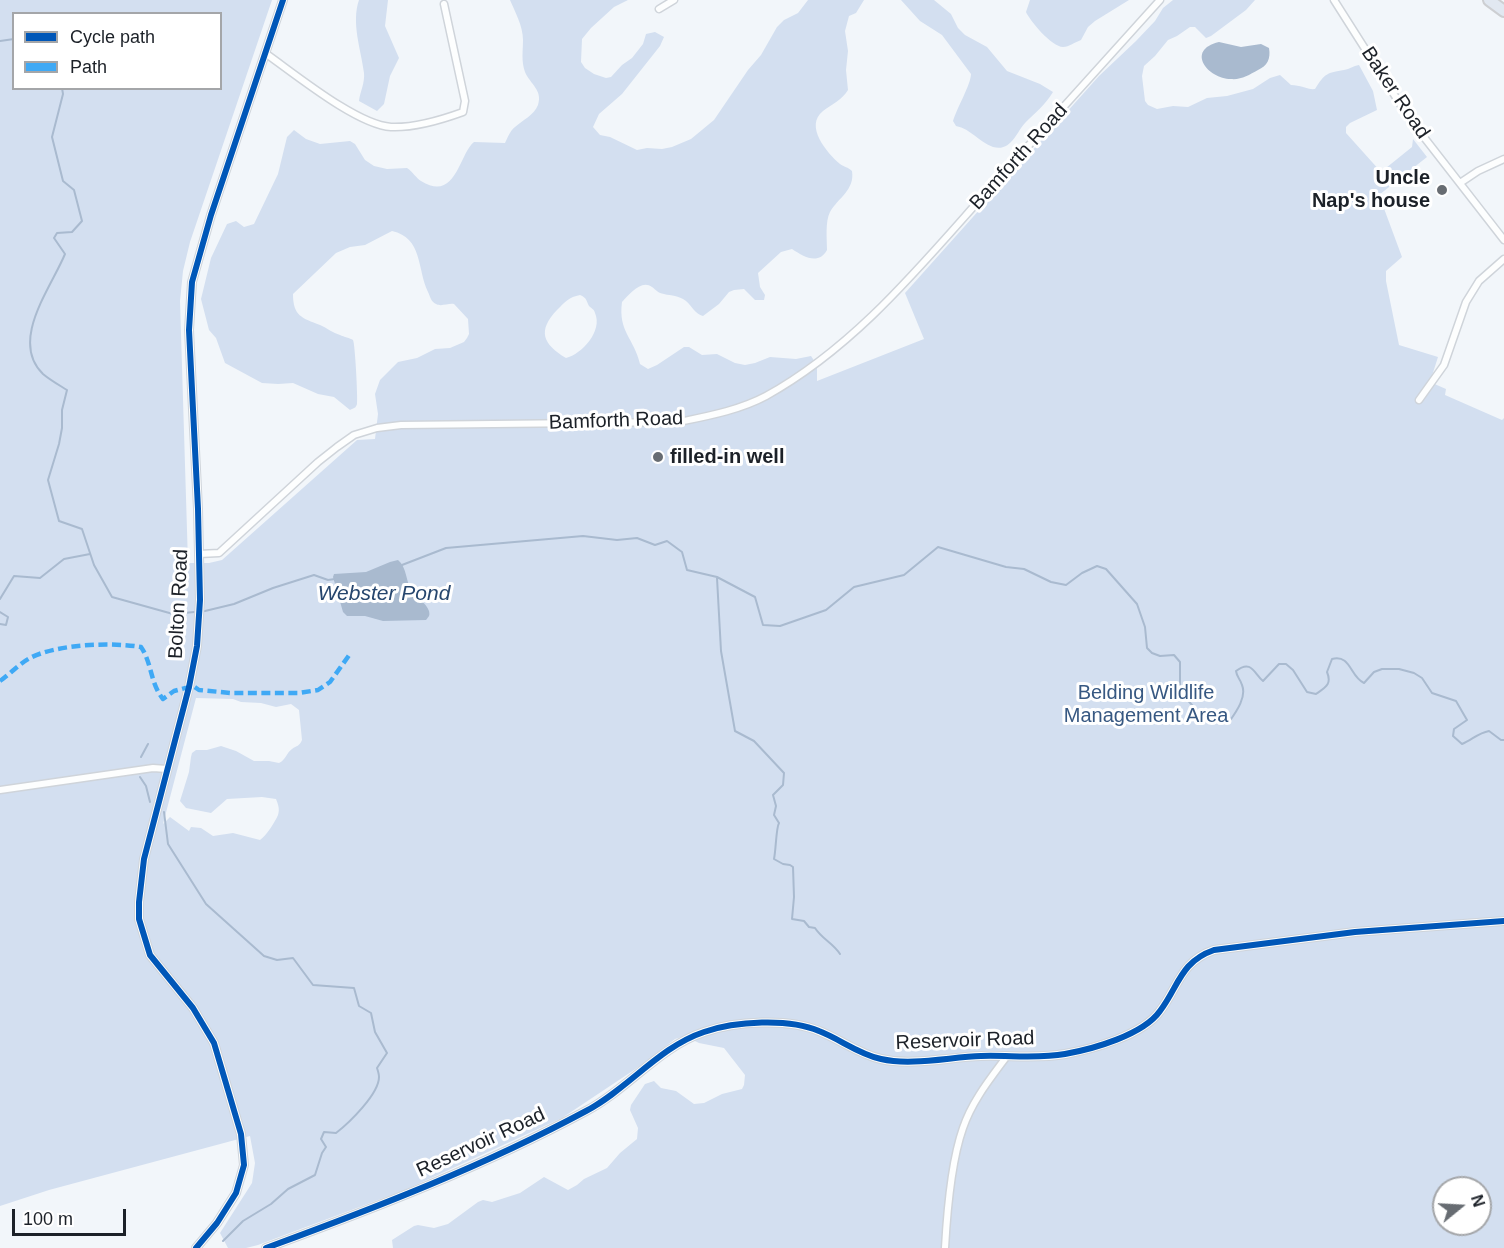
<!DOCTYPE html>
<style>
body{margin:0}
#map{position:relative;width:1504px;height:1248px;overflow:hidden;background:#f2f6fa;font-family:Arial,sans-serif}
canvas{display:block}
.legend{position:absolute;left:12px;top:12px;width:210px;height:78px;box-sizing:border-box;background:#fff;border:2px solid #a4a6a9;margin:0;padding:8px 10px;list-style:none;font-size:18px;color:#1c2128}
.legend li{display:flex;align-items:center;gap:12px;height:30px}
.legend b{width:30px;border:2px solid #a4a6a9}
.north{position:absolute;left:1432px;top:1176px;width:60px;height:60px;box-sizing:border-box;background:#fff;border:2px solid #a4a6a9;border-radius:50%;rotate:72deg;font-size:16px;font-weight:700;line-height:24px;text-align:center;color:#1c2128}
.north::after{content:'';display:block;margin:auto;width:21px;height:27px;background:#676c72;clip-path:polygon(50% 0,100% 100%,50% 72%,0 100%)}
.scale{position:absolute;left:12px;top:1209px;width:114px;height:27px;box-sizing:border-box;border:3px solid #1c2128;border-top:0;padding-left:8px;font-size:18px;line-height:21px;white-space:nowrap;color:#1c2128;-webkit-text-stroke:4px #fff;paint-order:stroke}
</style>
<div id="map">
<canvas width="1504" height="1248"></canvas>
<ul class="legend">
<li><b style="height:8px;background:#0057b8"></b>Cycle path</li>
<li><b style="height:8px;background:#3fa9f5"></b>Path</li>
</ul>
<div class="north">N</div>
<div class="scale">100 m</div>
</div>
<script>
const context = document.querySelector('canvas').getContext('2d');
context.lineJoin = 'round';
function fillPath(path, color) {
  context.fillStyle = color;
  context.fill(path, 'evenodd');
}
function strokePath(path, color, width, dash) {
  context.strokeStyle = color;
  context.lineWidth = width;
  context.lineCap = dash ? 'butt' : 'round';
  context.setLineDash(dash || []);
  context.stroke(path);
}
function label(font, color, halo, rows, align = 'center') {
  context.font = font + ' Arial,sans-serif';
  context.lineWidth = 6;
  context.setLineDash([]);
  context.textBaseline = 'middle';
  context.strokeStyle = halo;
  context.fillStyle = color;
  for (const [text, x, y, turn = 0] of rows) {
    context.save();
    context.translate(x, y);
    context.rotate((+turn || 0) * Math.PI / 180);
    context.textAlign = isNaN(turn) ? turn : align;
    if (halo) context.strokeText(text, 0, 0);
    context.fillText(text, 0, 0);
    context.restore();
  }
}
fillPath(new Path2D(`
 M0,0h272l-82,242 -7,29 -3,30 8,262h21l13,-3 135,-120 18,-1 3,-25 -3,-20 5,-14 18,-18 19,-4 18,-9 15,-1 14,-6 3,-4 2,-4 -1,-15 -14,-15c-6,-1 -13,3 -18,0 -5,-2 -6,-8 -8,-12 -11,-23 -5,-54 -36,-61l-27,14 -15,2 -14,6 -43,41c0,22 9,24 27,31 7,3 13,8 20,10 4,2 10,3 13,5 2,3 5,58 4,64 -1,4 -3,4 -7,6l-16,-13 -16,-3 -25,-11 -15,1 -16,-1 -37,-20 -9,-25 -7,-8 -8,-31 10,-41 16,-34 9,-3 8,6 10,-3 24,-50 9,-37 7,-7 12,9 14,5 30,-3 5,3 10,16 9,6 13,3 20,-1c6,4 9,10 14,13 35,22 38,-27 53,-39l31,1c3,-6 5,-12 10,-16 8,-7 19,-12 23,-22 5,-15 -8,-21 -13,-33 -4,-11 -2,-21 -2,-32 0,-14 -8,-28 -13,-40h118l-14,7 -23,21 -9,11 -1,23 4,6 9,6 12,4 5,-1 11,-12 10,-7 11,-14 3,-10 9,-2 9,5 -4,9 -38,48 -23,20 -6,13 7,8 10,2 27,13 10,-2 15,1 10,-2 19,-8 23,-19 34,-50 13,-15 16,-28 7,-7 14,-7 10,-13h56l-8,13 -7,3 -4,15 3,20 -2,19 2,20c-6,10 -16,14 -25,21 -19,15 4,42 17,53 4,3 8,3 12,7 3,19 -14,27 -22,41 -5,10 -3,27 -3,38 -9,16 -24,6 -35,-1l-11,3 -23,21 2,14 5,8 -1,5h-9l-11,-11 -10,1 -5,2 -10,12 -16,12c-8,-2 -11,-10 -17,-15 -8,-6 -14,-5 -22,-7 -6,-1 -8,-4 -12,-7 -11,-8 -23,8 -30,15 -4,30 12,36 18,62l8,5 9,-4 27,-18h5l13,8 15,-1 18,9 10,2 10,-2 15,-6 26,2 15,-3 6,9v16l107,-42 -19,-46 194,-217 37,-35 19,-20 8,-13 10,-8h82l-9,10 -35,26 -5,2 -11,-11h-5l-13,9 -9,4 -13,16 -11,10 -2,10 3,25 3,4 9,4 16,-3 15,1 19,-9 20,-2 26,-7 17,-11 10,-3 11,10c10,0 17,5 24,4 10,-16 12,-16 29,-19 6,-1 9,-4 15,-5l14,26 4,19 -27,13 -4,4v6l35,39 31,-25 1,-8 14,18 -48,38 23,62 -16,14v10l13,64 39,12 -8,25 16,7 -1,6 57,25 2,-2v830h-1111l-1,-8 22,-14 4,-1 16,3 14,-4 30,-22 5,-2 9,2 28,-9 24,-16 24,13 9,-5 7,-6 23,-11 13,-15 17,-14 1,-11 -8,-18 1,-5 14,-21 9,-3 7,7 15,3 18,13 10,-1 18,-9 20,-5 2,-4 1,-10 -21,-27 -25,-5 -14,-7 -10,3 -35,27 -78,52 -157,72 -147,55 -12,3h-18l-8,-15 32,-50 3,-20 -5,-27 -201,54 -49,16zM14,14h206v74h-206zM580,295c7,3 6,5 9,11 3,3 5,3 6,7 8,18 -13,41 -29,45 -23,-14 -29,-27 -9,-48 8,-8 12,-13 23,-15zM196,698l37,1 8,3 20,1 15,4 15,-3 8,6 3,30c-3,7 -5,5 -10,9 -6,4 -6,11 -13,14l-10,-2h-15l-18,-10 -15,-5 -14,4h-11l-4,3 -1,4 -2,15 -9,29 6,7 25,5 16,-14 35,-2 14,2c2,5 4,10 2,16 -3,7 -12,21 -18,25l-27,-7 -20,3 -12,-8 -10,-1 -2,4 -19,-14 -7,7zM1444,1188h36v36h-36z
 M359,0h29l-3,26 14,32 -9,18 -6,28 -7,7 -18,-10c1,-9 6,-18 5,-28 -3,-24 -13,-50 -5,-73z
 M901,0h33l17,14 7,14 7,7 22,12 20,24 33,13 13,8c-8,13 -18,21 -28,31 -9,10 -14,29 -32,24 -14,-5 -22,-18 -37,-21l-3,-5c4,-13 18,-37 18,-47l-29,-39 -22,-14z
 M1030,0h99l-34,21 -7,6 -7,13c-6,2 -12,7 -18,7 -11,0 -33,-26 -37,-35z`), '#d3dff0');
fillPath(new Path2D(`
 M1219,42l22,5 20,-3 8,4c2,11 -2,18 -11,22 -9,5 -17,10 -27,9 -23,0 -46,-29 -12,-37z
 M398,560c9,7 8,23 14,32 5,7 14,10 17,19 1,5 0,5 -3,9l-43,1 -18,-5h-18l-4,-4 -10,-35 1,-3 32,-2 24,-10z`), '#a9bacf');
strokePath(new Path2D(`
 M0,41l14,-2
 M62,88l1,6 -11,43 11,44 11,9 8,31 -10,11 -15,1 -3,5 11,16c-14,34 -56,87 -22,120 7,6 16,11 24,16l-5,20v18l-3,16 -11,36 11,41 23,8 12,36 18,32 61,17 32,-3 29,-7 39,-16 41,-13 14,5 7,-1
 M402,565l44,-17 137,-12 34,4 20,-2 18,7 12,-4 15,11 5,18 30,7 38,20 8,28 17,1 46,-16 28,-23 50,-12 34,-28 68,20 18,2 27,13 15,3 16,-12 15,-7 9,3 31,35 8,23 2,21 5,5 8,3 14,-1 6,7v29l17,20 15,3 17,8c7,-10 18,-25 13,-37 -2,-7 -5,-7 -6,-14 16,-12 18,3 27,10l16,-17h7l7,6 14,22 9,2c10,-7 16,-10 11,-22l5,-13c19,-5 18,18 32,24l10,-11 8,-3h17l15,4 8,5 10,15 24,8 11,19 -13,9 -1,7 9,8c10,-4 16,-11 27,-13l12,9h3
 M717,578l4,73 14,80 19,10 30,32 -1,12 -10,10 3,11 -2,9 5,8c-3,5 -3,27 -5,36l9,5 7,1 3,2 1,30 -2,22 12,2 5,6 6,1c7,11 18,15 25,26
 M0,599l14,-23 26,2 24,-19 26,-5
 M0,612l8,5 -2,8 -6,-1
 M141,757l7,-13
 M140,777l6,9 4,16
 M164,812l4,32 38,60 58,52 13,4 16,-2 20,27 41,3 5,18 12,7 4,19 12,21 -10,15c1,3 2,6 2,9 0,17 -30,46 -43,56l-12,-1 -3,7 5,8 -4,6 -7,22 -27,14 -17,15 -28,17 -20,20`), '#a9bacf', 2);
const minor = new Path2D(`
 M1334,0l75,118 95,122
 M659,9l15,-9
 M265,53c30,21 92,72 126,74 23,1 50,-7 72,-15l2,-11 -21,-97
 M1460,183l18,-12 26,-12
 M1419,400l25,-35 22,-63 13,-21 25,-22
 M199,554l20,-1 99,-91 19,-15 17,-12 23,-7 24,-3 278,-3c29,-6 61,-12 87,-26 87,-48 152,-127 217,-200 59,-65 118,-131 177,-196
 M0,790l153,-22 14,1
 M945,1248c2,-36 6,-86 18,-120 9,-27 27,-49 44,-72`);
const tertiary = new Path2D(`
 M196,1248l21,-25 19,-30 8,-28 -3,-31 -27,-91 -21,-35 -43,-53 -11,-36v-17l5,-43 45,-172 8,-41 3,-46 -2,-91 -9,-179 3,-48 19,-67 72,-215
 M266,1248c109,-40 218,-82 320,-137 42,-22 73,-64 118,-79 31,-11 85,-14 115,-1 21,8 39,23 62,28 30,7 69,-2 100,-3 28,-1 57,3 84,-2 28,-5 78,-19 95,-43 19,-25 20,-49 54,-61l141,-18 149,-11`);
const motorway = new Path2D(`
 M1489,0l15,11`);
strokePath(minor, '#cfd4da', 9);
strokePath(tertiary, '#cfd4da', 10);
strokePath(motorway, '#cdcfd2', 14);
strokePath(minor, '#fdfefe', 6);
strokePath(tertiary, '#fdfefe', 8);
strokePath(motorway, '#e1e8f1', 10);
strokePath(new Path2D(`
 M0,681c10,-7 19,-17 30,-23 27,-14 81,-16 111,-11 11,16 9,36 22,52l11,-8 19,-5 6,4 32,3h68l19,-3 12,-8 20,-28`), '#3fa9f5', 4.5, [9, 4.5]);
strokePath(new Path2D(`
 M196,1248l21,-25 19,-30 8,-28 -3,-31 -27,-91 -21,-35 -43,-53 -11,-36v-17l5,-43 45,-172 8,-41 3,-46 -2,-91 -9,-179 3,-48 19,-67 72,-215
 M266,1248c109,-40 218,-82 320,-137 42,-22 73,-64 118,-79 31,-11 85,-14 115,-1 21,8 39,23 62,28 30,7 69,-2 100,-3 28,-1 57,3 84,-2 28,-5 78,-19 95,-43 19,-25 20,-49 54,-61l141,-18 149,-11`), '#0057b8', 6);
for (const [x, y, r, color] of [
 [1442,190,6,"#676c72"],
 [658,457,6,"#676c72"]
]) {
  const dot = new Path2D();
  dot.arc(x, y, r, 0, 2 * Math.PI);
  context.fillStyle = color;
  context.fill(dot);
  strokePath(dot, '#fff', 2);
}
label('20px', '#1c2128', '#fff', [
 ["Baker Road",1395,93,56],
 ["Bamforth Road",1019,157,-48],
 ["Bamforth Road",616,421,-2],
 ["Bolton Road",179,604,-87],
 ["Reservoir Road",965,1041,-2],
 ["Reservoir Road",481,1143,-25]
]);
label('bold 20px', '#1c2128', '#fff', [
 ["Uncle",1430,178],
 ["Nap's house",1430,201],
 ["filled-in well",670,457,"left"]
], 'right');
label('20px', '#375882', '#fff', [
 ["Belding Wildlife",1146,693],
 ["Management Area",1146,716]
]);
label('italic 21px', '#26466e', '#fff', [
 ["Webster Pond",384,594]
]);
</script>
